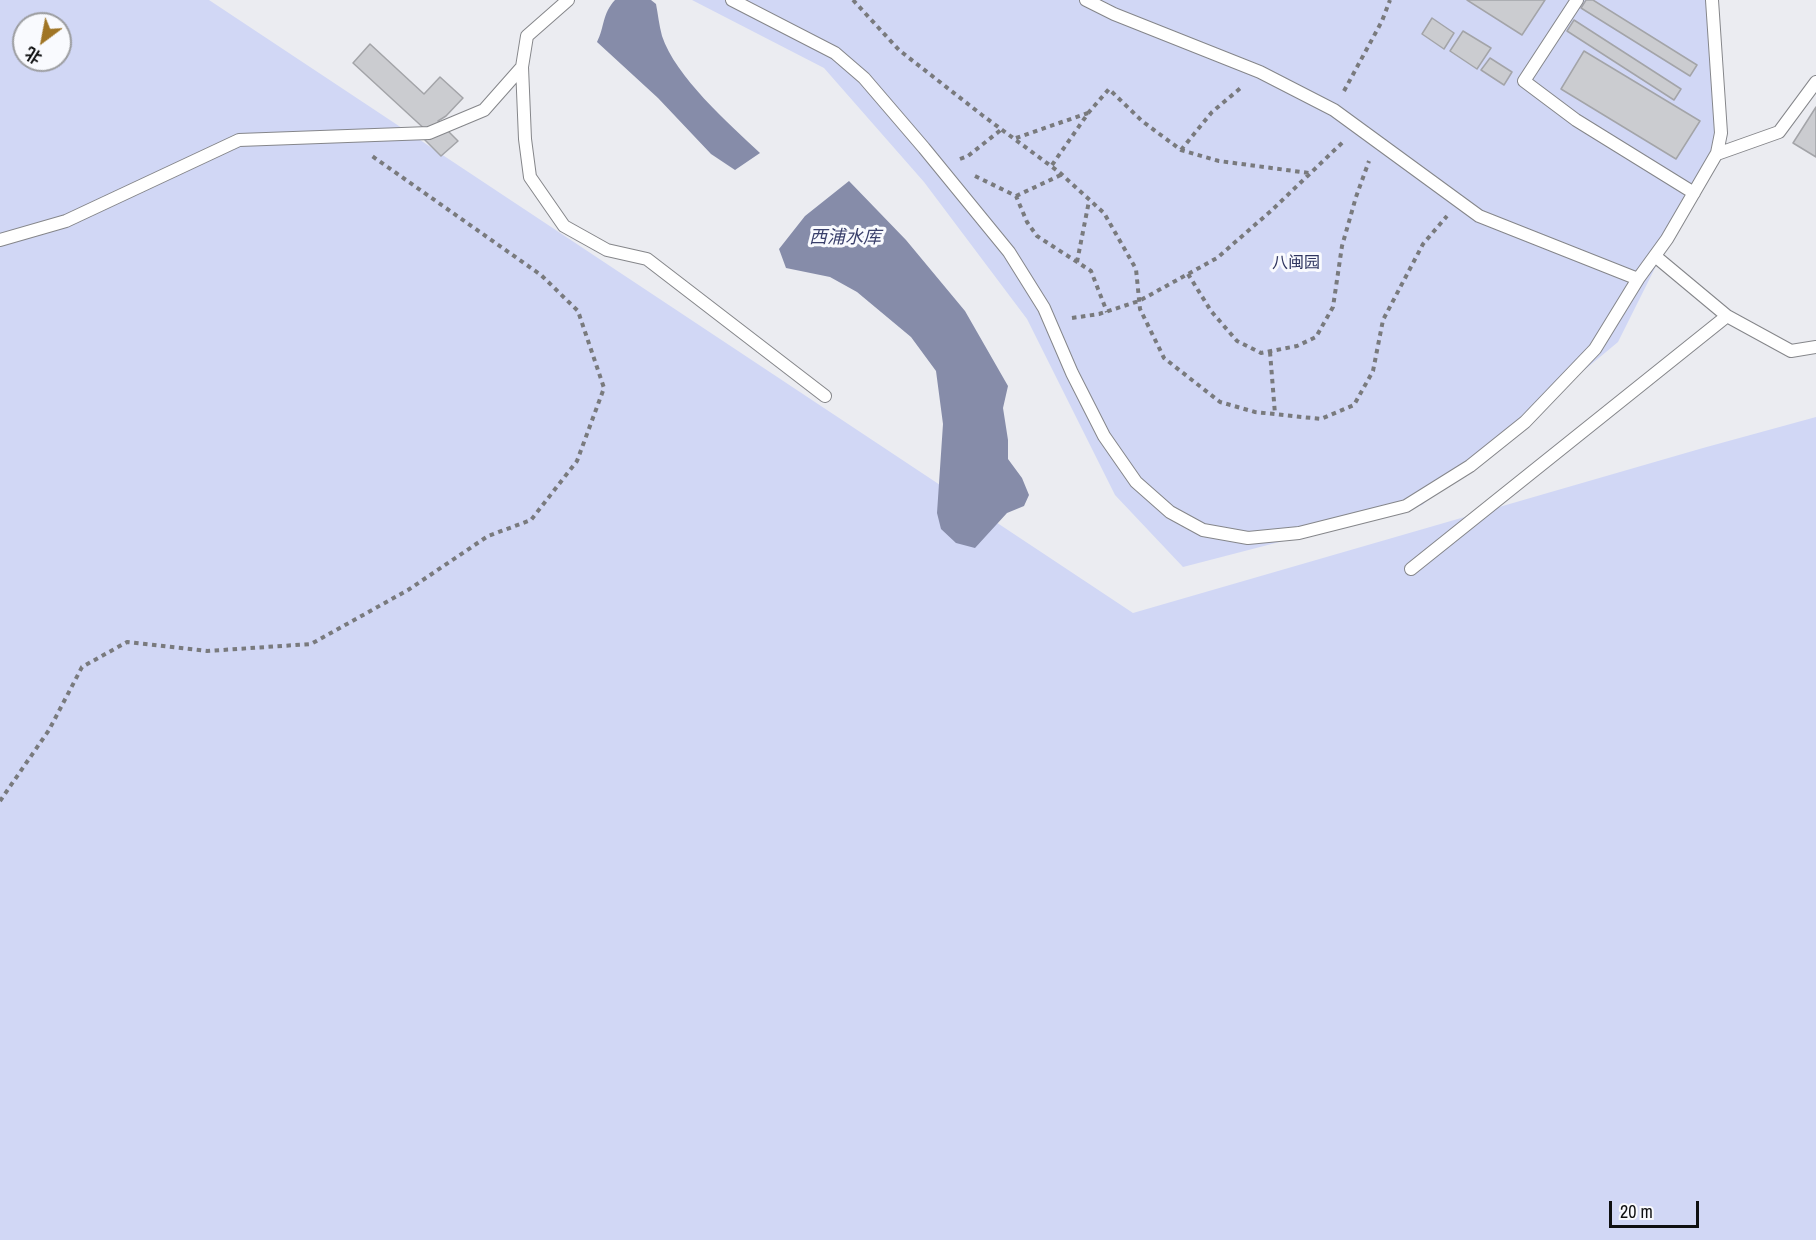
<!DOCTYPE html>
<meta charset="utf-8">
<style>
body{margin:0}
#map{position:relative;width:1816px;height:1240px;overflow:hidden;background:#ebecf1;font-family:"Archivo Narrow","Noto Sans SC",sans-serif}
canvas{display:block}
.north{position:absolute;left:12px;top:12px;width:60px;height:60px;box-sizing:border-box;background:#f9fafe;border:2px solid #9b9c9f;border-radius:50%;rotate:212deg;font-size:16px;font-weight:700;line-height:24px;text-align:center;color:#0f1011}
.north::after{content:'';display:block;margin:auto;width:21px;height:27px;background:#a07525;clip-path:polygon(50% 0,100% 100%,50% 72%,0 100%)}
.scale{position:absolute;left:1609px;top:1201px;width:90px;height:27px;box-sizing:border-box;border:3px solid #0f1011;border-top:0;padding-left:8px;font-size:18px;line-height:21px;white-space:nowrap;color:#0f1011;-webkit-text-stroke:4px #f9fafe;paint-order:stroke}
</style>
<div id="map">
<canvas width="1816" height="1240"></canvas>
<div class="north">北</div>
<div class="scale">20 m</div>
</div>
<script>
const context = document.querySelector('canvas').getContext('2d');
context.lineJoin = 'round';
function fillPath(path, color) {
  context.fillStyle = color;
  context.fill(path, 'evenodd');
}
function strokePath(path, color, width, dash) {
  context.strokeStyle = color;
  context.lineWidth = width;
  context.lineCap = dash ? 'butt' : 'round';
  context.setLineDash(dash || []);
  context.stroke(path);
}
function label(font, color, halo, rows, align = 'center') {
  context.font = font + ' "Archivo Narrow","Noto Sans SC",sans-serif';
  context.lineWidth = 6;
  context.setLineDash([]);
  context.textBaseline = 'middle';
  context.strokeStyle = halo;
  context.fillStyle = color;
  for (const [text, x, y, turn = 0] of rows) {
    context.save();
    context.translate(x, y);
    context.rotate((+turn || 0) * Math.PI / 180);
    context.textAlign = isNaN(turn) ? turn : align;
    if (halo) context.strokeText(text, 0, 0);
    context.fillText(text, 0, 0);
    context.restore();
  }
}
fillPath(new Path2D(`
 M0,0h209l924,613 570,-165 113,-31v823h-1816zM24,24h36v36h-36z
 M692,0h1015l18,128 -107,214 -196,163 -239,62 -68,-72 -88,-176 -103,-137 -100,-114z`), '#d1d7f5');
fillPath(new Path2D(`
 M615,0h36l5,4c2,10 3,21 6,32 13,40 67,88 98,117l-25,17 -24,-16 -53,-56 -61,-56c8,-16 5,-28 18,-42z
 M849,181l57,59 59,71 43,75 -5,22 5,32v19l14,19 7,17 -5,11 -17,7 -32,35 -19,-5 -15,-14 -4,-16 6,-89 -7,-53 -25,-34 -54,-45 -27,-15 -44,-9 -7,-19 26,-33z`), '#868ca9');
const building = new Path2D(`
 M1467,0h78l-23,35z
 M1586,0h7l104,65 -7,11 -109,-68z
 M1432,18l22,15 -10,16 -22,-15z
 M1574,20l107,69 -7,11 -107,-69z
 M1463,31l28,17 -14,21 -27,-18z
 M370,44l54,50 16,-17 23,21 -17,18 -8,5 20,20 -17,15 -18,-18 6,-5 -76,-70z
 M1584,51l116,70 -24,38 -115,-70z
 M1490,58l22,14 -8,13 -23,-15z
 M1816,107v50l-23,-14z`);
fillPath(building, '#cbccd0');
strokePath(building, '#a3a4a8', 1.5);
const service = new Path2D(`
 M732,0l103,53 29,25 60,70 85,104 35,56 28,65 32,63 32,46 34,30 33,18 45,8 51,-5 107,-27 64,-40 55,-44 70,-73 43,-70 29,-40 50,-86 4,-20 -9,-133
 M1086,0l28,14 146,58 74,38 145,106 159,63
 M1577,0l-53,81 52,39 118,73
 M522,67l3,72 5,38 34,49 43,24 40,9 178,137
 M1717,154l62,-22 37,-50
 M0,240l66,-19 173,-81 190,-7 55,-23 38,-43 5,-31 41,-36
 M1655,256l72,60 64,35 25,-4
 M1411,569l316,-253`);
strokePath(service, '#85868a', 14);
strokePath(new Path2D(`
 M853,0l46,50 83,65 77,57 45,41 32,56 4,40 24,49 56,44 35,10 66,7 33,-14 19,-34 10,-51 40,-76 24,-28
 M1344,91l38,-70 8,-21
 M1016,138l72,-25
 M1181,150l31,-38 31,-26
 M960,159l8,-3 34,-27
 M1052,165l37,-53 20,-23 33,32 39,29 38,11 90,12
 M975,176l41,20 11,26 10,14 54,35 16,41
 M1016,196l47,-22
 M1077,262l12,-61
 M1188,274l23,37 26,30 24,12 36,-7 19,-9 17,-30 9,-61 14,-49 13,-36
 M1072,318l27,-4 40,-13 78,-43 55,-48 72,-69
 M1270,352l5,62
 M0,801l49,-71 33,-63 45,-25 80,9 104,-7 97,-54 80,-54 43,-16 46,-59 27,-73 -26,-77 -37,-36 -169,-119`), '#797a7d', 4, [4.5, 4.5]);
strokePath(service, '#fff', 12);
label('16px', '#303660', '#f9fafe', [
 ["八闽园",1296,264]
]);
label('italic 18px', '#393f6b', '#f9fafe', [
 ["西浦水库",845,238]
]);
</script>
